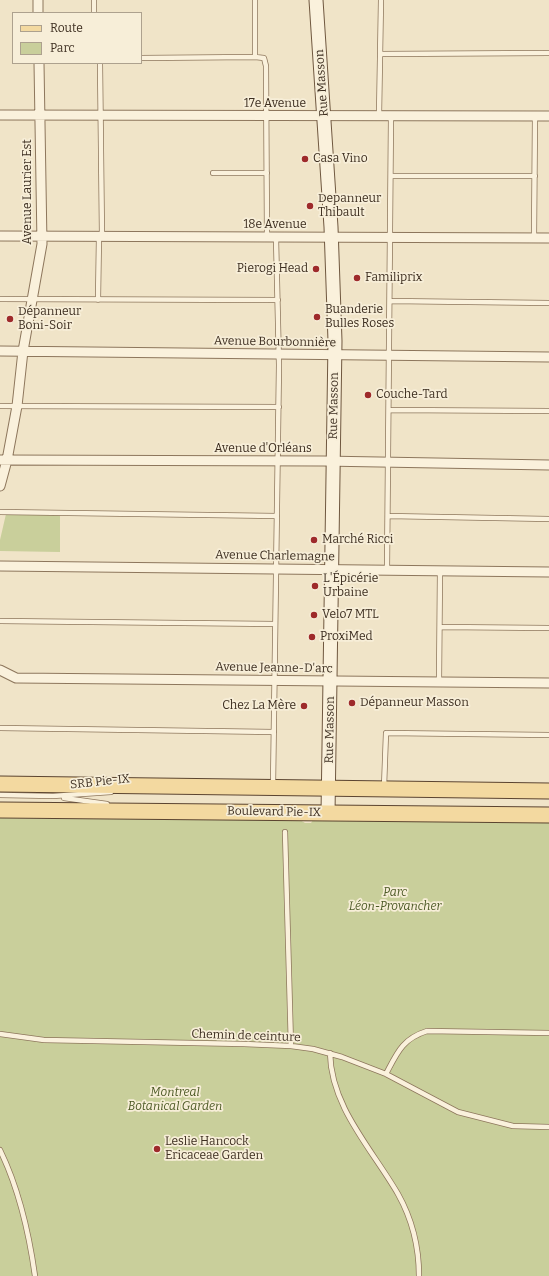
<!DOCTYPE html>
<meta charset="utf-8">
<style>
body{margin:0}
#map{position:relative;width:549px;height:1276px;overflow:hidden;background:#f0e4c8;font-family:Bitter,serif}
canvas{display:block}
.legend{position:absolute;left:12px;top:12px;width:130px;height:52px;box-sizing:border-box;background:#f7eed8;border:1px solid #ada18e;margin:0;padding:5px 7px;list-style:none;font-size:12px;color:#3d2e20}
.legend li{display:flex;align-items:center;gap:8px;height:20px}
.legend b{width:20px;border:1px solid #ada18e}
</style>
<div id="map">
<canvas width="549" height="1276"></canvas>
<ul class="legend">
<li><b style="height:5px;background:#f3d9a0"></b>Route</li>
<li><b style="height:11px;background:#c9cf9b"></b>Parc</li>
</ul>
</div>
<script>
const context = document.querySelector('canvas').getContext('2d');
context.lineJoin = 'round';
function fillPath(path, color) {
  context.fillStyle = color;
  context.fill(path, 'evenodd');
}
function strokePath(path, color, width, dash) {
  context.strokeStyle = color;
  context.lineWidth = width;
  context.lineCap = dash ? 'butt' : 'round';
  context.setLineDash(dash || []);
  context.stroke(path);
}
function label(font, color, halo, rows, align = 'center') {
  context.font = font + ' Bitter,serif';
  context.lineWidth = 3.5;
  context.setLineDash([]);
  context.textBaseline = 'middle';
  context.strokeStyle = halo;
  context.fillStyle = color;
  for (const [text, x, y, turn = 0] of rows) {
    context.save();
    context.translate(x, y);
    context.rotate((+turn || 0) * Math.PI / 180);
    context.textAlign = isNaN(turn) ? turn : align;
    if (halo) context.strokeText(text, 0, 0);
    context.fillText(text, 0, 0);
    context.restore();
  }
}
fillPath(new Path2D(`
 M6,514l54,1v37l-60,-1v-11z
 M0,818l300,2 5,3h6l2,-3 236,3v453h-549z`), '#c9cf9b');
const lane = new Path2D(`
 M94,0v13
 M380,54l169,-1
 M255,57l9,1 2,8 1,172
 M141,58l114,-1v-57
 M100,63l2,174
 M379,116l2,-116
 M213,173h54
 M391,176h144
 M534,238l1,-122
 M0,299l278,1
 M98,300l1,-64
 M390,301l159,2
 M0,406l279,1
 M389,410l160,1
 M0,512l277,4
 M388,516l161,3
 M387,570l4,-454
 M0,621l275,3
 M440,627l109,1
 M439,682l1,-112
 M0,728l274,4
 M273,786l6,-421 -3,-127
 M384,787l2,-54 163,2
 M0,795l53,1 58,-4
 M64,798l43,6
 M285,832l6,214
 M0,1034l44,6 200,4 47,2 22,3 29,8 44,17 72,38 55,14 36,1
 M330,1053c1,54 42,96 68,141 14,25 21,53 21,82
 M386,1074c11,-21 16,-35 41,-43l122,2
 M0,1150c19,39 29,83 35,126`);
const street = new Path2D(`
 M38,0v13
 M0,115l549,1
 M0,236l549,2
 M0,351l549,6
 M0,460l323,1 226,4
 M0,486l7,-26 10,-54 6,-55 19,-107 -3,-181
 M0,566l549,6
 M0,670l16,8 533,5`);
const secondary = new Path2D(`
 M316,0l15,227 4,114 -7,472`);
const primary = new Path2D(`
 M0,784l549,7
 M0,810l549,5`);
strokePath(lane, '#8d765c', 6);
strokePath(street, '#8d765c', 11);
strokePath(secondary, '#6f573f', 15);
strokePath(primary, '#5b4430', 17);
strokePath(lane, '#faf1dc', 4.5);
strokePath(street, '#faf1dc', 9);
strokePath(secondary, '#faf1dc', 13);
strokePath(primary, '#f3d9a0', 15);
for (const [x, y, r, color] of [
 [305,159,4,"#9e2a2b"],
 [310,206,4,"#9e2a2b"],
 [316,269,4,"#9e2a2b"],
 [357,278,4,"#9e2a2b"],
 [317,317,4,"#9e2a2b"],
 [10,319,4,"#9e2a2b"],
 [368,395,4,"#9e2a2b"],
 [314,540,4,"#9e2a2b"],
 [315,586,4,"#9e2a2b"],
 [314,615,4,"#9e2a2b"],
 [312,637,4,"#9e2a2b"],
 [352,703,4,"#9e2a2b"],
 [304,706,4,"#9e2a2b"],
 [157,1149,4,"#9e2a2b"]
]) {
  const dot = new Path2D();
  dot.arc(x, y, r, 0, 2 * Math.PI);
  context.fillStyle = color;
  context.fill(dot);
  strokePath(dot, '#f7eed8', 1.5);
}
label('12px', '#3d2e20', '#f7eed8', [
 ["Rue Masson",322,83,-94],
 ["17e Avenue",275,104],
 ["Avenue Laurier Est",28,192,-90],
 ["18e Avenue",275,225],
 ["Avenue Bourbonnière",275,342,1],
 ["Rue Masson",334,406,-89],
 ["Avenue d'Orléans",263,449],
 ["Avenue Charlemagne",275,556,1],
 ["Avenue Jeanne-D'arc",274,668,1],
 ["Rue Masson",330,730,-89],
 ["SRB Pie-IX",100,782,-6],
 ["Boulevard Pie-IX",274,812,1],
 ["Chemin de ceinture",246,1036,2]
]);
label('12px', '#3d2e20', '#f7eed8', [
 ["Casa Vino",313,159],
 ["Depanneur",318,199],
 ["Thibault",318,213],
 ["Pierogi Head",308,269,"right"],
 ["Familiprix",365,278],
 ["Buanderie",325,310],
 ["Bulles Roses",325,324],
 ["Dépanneur",18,312],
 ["Boni-Soir",18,326],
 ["Couche-Tard",376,395],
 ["Marché Ricci",322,540],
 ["L'Épicérie",323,579],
 ["Urbaine",323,593],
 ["Velo7 MTL",322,615],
 ["ProxiMed",320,637],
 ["Dépanneur Masson",360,703],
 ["Chez La Mère",296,706,"right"],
 ["Leslie Hancock",165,1142],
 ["Ericaceae Garden",165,1156]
], 'left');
label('italic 12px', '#4d5a26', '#f7eed8', [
 ["Parc",395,893],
 ["Léon-Provancher",395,907],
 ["Montreal",175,1093],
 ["Botanical Garden",175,1107]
]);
</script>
